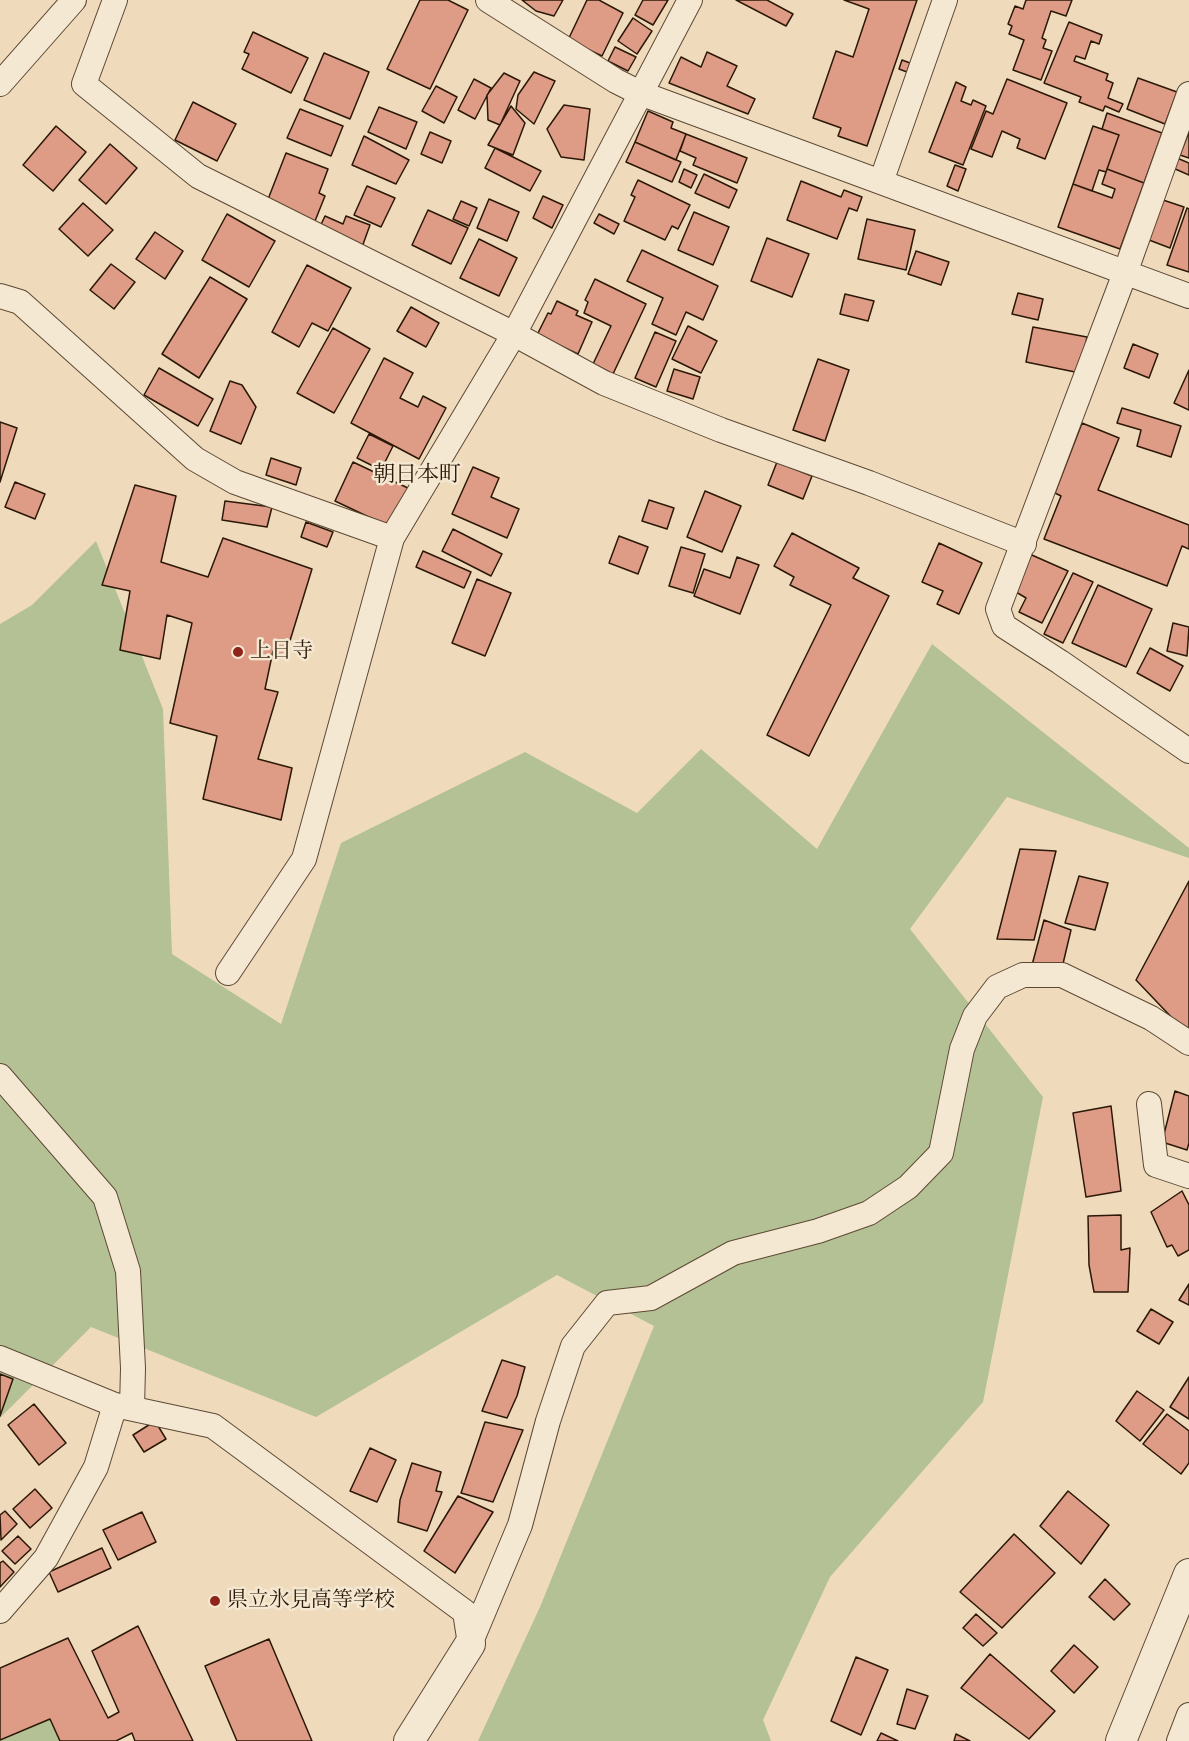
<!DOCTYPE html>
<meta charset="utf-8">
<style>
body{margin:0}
canvas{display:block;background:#efdbbc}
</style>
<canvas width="1189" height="1741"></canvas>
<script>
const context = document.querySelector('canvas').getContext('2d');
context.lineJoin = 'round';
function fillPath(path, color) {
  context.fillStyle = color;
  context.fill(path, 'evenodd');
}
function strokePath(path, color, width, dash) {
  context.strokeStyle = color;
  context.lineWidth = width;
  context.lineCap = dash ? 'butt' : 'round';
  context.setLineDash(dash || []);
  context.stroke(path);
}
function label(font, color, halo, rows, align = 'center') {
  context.font = font + ' "IM FELL Double Pica","Noto Serif JP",serif';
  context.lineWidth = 5;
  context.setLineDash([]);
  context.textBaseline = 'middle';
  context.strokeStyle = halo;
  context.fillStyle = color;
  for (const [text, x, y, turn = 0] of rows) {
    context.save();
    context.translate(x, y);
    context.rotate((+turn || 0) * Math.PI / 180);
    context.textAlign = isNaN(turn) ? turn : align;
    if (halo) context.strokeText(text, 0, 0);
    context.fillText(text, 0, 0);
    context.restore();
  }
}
fillPath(new Path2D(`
 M96,541l67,168 9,245 109,70 60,-181 184,-91 112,61 64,-64 116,100 115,-205 257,204v10l-182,-61 -97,132 133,168 -60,305 -153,175 -67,143 8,21h-293l62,-134 114,-281 -97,-51 -241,142 -225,-90 -91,91v-794l32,-19z
 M50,1719l10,22h-60v-1z`), '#b3c195');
const building = new Path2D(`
 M420,0h28l20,10 -38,79 -43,-20z
 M522,0h41l-9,16 -18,-5z
 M587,0h12l24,13 -21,43 -34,-16z
 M643,0h25l-15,25 -18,-10z
 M736,0h31l26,14 -7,12z
 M844,0h73l-50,146 -29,-10 3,-8 -28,-10 23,-67 17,6 16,-48z
 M1026,0h46l-6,16 -15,-5 -9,27 4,2 -3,8 9,3 -11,29 -28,-10 11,-30 -15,-6 3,-8 -4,-2 7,-18 8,3z
 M633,18l19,13 -15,23 -19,-13z
 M1069,22l33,13 -3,9 -8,-3 -6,18 -9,-3 -2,5 34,13 -2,6 7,3 -5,15 15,6 -4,8 -14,-6 -2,5 -24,-9 2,-5 -37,-14z
 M253,32l55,26 -17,35 -49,-24 7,-15 -5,-2z
 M615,47l21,10 -8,14 -20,-10z
 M707,52l30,14 -10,20 28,13 -7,15 -79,-31 12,-26 20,10z
 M324,53l45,19 -19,47 -46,-19z
 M902,60l8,3 -3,9 -8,-3z
 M534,72l21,9 -21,43 -18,-15 2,-14z
 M504,73l16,8 -20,44 -12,-5 -1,-25z
 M1138,78l39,14 -12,32 -38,-15z
 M474,79l17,9 -16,31 -17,-9z
 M1007,79l60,24 -22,56 -28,-11 3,-9 -18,-8 -10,26 -21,-8 15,-38 7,3z
 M956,82l10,5 -5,14 10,4 2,-5 13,6 -23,59 -34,-13z
 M436,86l21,11 -13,26 -22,-12z
 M193,102l43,22 -19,37 -42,-21z
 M564,105l26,4 -6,51 -23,-3 -14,-28z
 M511,106l14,17 -12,32 -25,-10z
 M379,107l38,15 -11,27 -38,-17z
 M300,109l43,17 -12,30 -44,-18z
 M648,111l25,11 -2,6 15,6 -10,26 -41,-18z
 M1107,113l55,20 -18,50 -37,-14 12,-34 -17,-6z
 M56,126l30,26 -33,39 -30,-26z
 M1093,126l26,9 -13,37 -7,-2 -7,21 -19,-7z
 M430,132l21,9 -9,22 -21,-9z
 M1189,132v26l-9,-3z
 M686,134l61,24 -10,25 -44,-18 3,-7 -16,-7z
 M364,136l45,24 -13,24 -44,-19z
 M635,142l46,20 -9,20 -46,-20z
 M110,144l27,24 -31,36 -27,-24z
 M495,148l46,23 -11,20 -45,-23z
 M286,153l42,16 -9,24 6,3 -12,30 -48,-19z
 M1177,158l12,5v12l-16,-7z
 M955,165l11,4 -8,22 -11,-5z
 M684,169l13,6 -6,13 -12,-6z
 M1107,169l37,14 -24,66 -62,-22 15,-43 39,14 3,-9 -13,-5z
 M704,174l33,16 -8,18 -34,-15z
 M638,180l52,25 -12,24 -6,-3 -7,14 -41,-19 11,-24 -4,-2z
 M801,181l40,16 3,-7 18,7 -5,14 -8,-3 -12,31 -50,-19z
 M367,186l28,12 -14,29 -27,-12z
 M543,196l20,9 -11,23 -19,-10z
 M489,199l30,13 -12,29 -30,-13z
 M1163,200l21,7 -14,41 -21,-8z
 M461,201l16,7 -8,18 -16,-7z
 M83,203l30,27 -25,26 -29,-27z
 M1187,208l2,1v63l-22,-7z
 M428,210l40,18 -17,36 -39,-19z
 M694,212l35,15 -16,38 -35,-15z
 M227,214l48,27 -26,46 -47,-27z
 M599,214l20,10 -5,10 -20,-11z
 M325,216l18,8 3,-8 24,9 -9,25 -43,-19z
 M867,219l48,11 -9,40 -48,-11z
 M155,232l28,19 -18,28 -29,-20z
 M767,238l42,16 -17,43 -41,-16z
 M479,239l38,19 -18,38 -39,-18z
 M642,250l76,36 -15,34 -17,-8 -10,23 -24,-11 11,-26 -36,-17z
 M916,251l33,11 -8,23 -33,-11z
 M111,264l24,18 -21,27 -24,-19z
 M307,265l44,23 -23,43 -16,-8 -13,24 -27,-15z
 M210,277l37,22 -48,79 -37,-24z
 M595,279l51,25 -33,70 -20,-10 18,-38 -27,-13 4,-11 -3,-2z
 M1018,293l25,6 -5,21 -26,-6z
 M845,294l29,7 -6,20 -28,-7z
 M557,301l21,10 -2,4 16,7 -14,32 -41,-19 11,-22 3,1z
 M411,307l28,16 -13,24 -29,-16z
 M688,326l29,15 -16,32 -29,-14z
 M1033,327l54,10 -7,36 -54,-11z
 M333,328l37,21 -36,64 -37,-20z
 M655,332l21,9 -20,46 -21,-9z
 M1133,344l25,10 -9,24 -25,-10z
 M384,358l29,15 -13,25 18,9 5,-11 23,12 -27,51 -68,-36z
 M818,359l31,11 -24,71 -32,-11z
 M159,368l54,31 -15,27 -54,-31z
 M674,369l26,8 -7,22 -26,-8z
 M1189,370v40l-15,-7z
 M230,381l12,4 14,22 -15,37 -31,-13z
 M1122,408l59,18 -10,31 -34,-11 4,-16 -24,-7z
 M0,422l17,6 -17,54z
 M1082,423l37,15 -21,52 91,35v24l-7,-3 -15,40 -123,-47 17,-43 -6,-3z
 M369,434l24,12 -12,24 -24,-12z
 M271,458l30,10 -5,17 -30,-10z
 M353,462l57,27 -18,39 -57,-27z
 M777,462l35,14 -9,23 -35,-14z
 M473,467l26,11 -8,19 28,12 -12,29 -55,-24z
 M15,482l30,12 -10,25 -30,-12z
 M135,485l41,11 -15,66 47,15 15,-39 89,31 -27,88 -12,-6 -8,38 13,3 -20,67 34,9 -11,52 -78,-21 14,-63 -47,-13 22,-100 -25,-8 -7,44 -40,-9 10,-59 -28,-6z
 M705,491l36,15 -19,46 -35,-15z
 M649,500l25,8 -7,21 -25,-8z
 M225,501l47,6 -5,20 -45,-7z
 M306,522l27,10 -6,15 -26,-10z
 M453,529l49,25 -11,22 -49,-25z
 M792,533l67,35 -6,10 36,18 -80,160 -42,-21 64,-130 -41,-20 4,-8 -20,-11z
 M619,536l29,11 -10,27 -29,-11z
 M939,543l43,20 -23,51 -22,-10 6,-13 -21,-9z
 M681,547l24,7 -12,39 -24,-7z
 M423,551l48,21 -7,16 -48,-21z
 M1025,552l43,19 -26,52 -23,-11 7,-14 -15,-9z
 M737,557l22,8 -19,49 -46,-18 10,-27 26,9z
 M1073,573l20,9 -30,61 -19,-9z
 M477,579l34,14 -26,63 -33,-13z
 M1098,585l54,24 -26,58 -54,-24z
 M1173,623l16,4 -2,29 -20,-5z
 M1150,648l33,18 -13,25 -33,-18z
 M1020,849l36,2 -22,89 -37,-1z
 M1079,876l29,7 -13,47 -30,-7z
 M1189,881v148l-13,-7 -40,-42z
 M1044,920l27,10 -9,38 -30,-3z
 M1175,1091l14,5v47l-2,7 -25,-8z
 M1111,1106l10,85 -35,6 -13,-84z
 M1182,1191l7,14v45l-11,6 -6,-11 -5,2 -16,-35z
 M1121,1215v35l9,-2 -2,44h-34l-5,-27 -1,-49z
 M1189,1284v21l-10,-5z
 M1151,1309l22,13 -14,22 -22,-13z
 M502,1360l23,7 -8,29 -10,22 -25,-7z
 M0,1374l13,5 -13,37z
 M1189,1377v42l-19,-12z
 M1137,1391l27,19 -24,31 -24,-20z
 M34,1404l32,39 -27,22 -31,-40z
 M1167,1414l22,17v32l-8,11 -38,-30z
 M155,1421l11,18 -22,13 -11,-17z
 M485,1422l38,8 -30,72 -32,-9z
 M370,1448l26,12 -19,42 -27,-11z
 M412,1463l29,9 -5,19 6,1 -15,39 -29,-9 2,-22z
 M35,1489l17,19 -22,20 -17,-19z
 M1068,1491l41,34 -28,39 -41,-38z
 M458,1496l35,16 -38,61 -31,-22z
 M5,1511l12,13 -16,16 -1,-25z
 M142,1512l14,30 -38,18 -15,-30z
 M1014,1534l41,39 -53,55 -42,-36z
 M18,1536l13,13 -16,15 -13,-13z
 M102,1548l9,20 -53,24 -9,-20z
 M3,1561l11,11 -14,15v-24z
 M1105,1579l25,25 -16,16 -25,-23z
 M976,1614l21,19 -14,13 -20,-18z
 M138,1626l55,115h-58l-3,-8 -16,8h-56l-10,-22 -50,21v-72l68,-30 40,80 11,-6 -27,-61z
 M269,1639l43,102h-75l-32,-75z
 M1074,1645l24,22 -24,26 -23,-22z
 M990,1654l65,57 -26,28 -68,-51z
 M856,1657l32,13 -27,65 -30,-14z
 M907,1689l21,7 -13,33 -18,-5z
 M881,1733l17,8h-21z
 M956,1734l14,7h-16z`);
fillPath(building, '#de9b86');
strokePath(building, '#2b1806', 1.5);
const minor = new Path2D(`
 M115,0l-31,84 114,92 316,158 90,49 117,47 148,53 155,61
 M488,0l128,81 24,12 549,203
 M0,84l74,-84
 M1189,94l-64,179 -127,336 6,17 56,36 129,89
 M881,182l64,-182
 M0,296l20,6 175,157 40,23 157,56
 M228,973l76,-114 88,-321 122,-204 176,-334
 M0,1076l105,121 23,74 5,97 -1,40
 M1149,1104l7,61 33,11
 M0,1358l115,47 98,21 252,186 5,32
 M0,1611l46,-53 50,-91 19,-62
 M470,1644l50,-119 28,-104 25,-75 34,-43 44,-5 82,-45 85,-22 51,-18 39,-26 33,-34 21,-104 13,-33 22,-29 26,-12h39l89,43 38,25
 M1179,1741l10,-26`);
const tertiary = new Path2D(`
 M409,1741l61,-97
 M1121,1741l68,-167`);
strokePath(minor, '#5c4934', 26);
strokePath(tertiary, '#5c4934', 32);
strokePath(minor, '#f5e8d3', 24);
strokePath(tertiary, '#f5e8d3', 30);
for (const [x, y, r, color] of [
 [238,652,6,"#8f2418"],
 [215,1601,6,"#8f2418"]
]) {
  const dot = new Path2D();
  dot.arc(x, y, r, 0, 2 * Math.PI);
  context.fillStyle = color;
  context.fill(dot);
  strokePath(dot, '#f5e8d3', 2);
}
label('21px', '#2b1806', '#f5e8d3', [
 ["上日寺",250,652],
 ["県立氷見高等学校",227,1601]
], 'left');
label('22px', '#2b1806', '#f5e8d3', [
 ["朝日本町",417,476]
]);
</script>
